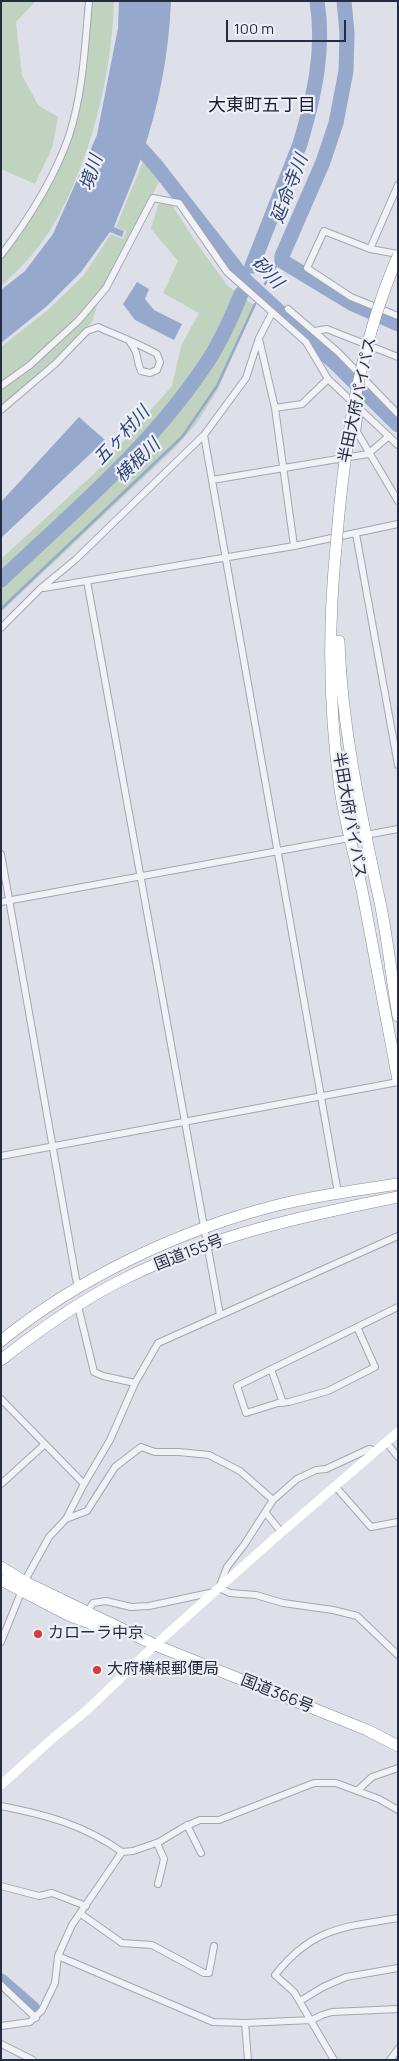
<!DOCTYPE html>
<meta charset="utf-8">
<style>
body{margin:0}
#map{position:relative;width:399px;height:2061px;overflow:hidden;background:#dde0e8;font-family:Manrope,sans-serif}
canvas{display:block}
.frame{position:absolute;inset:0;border:2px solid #262c40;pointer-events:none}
.scale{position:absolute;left:226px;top:20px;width:120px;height:22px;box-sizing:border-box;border:2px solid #262c40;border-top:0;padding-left:6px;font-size:15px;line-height:18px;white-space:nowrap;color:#262c40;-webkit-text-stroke:4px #edeff6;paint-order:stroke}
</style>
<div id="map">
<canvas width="399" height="2061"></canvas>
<div class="frame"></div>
<div class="scale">100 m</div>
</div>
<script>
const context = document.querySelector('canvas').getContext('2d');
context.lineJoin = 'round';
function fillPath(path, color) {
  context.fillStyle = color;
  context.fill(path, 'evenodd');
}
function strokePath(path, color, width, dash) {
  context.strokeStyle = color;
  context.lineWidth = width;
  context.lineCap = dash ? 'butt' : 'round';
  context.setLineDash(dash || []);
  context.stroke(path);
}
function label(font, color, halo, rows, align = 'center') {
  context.font = font + ' Manrope,"Noto Sans JP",sans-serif';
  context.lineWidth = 4.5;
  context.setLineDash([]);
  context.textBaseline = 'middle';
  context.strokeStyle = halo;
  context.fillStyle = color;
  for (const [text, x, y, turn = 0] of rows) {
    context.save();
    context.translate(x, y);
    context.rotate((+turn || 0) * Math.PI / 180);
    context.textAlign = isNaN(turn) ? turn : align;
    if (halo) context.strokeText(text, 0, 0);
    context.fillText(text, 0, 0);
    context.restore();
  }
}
fillPath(new Path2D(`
 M1,1h35l-20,21 6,53 16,30 20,12 -6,31 -17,36 -34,-15z
 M92,1h22c-2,74 -25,168 -65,231 -13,20 -30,38 -48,54v-26l21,-27 32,-55 18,-41 13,-55z
 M144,159l15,23 -55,105 -27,32 -48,44 -28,21v-37l48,-38 35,-34 27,-41 12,5 3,-8 -10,-4z
 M169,201l31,47 28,38 27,20 -38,85 -21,33 -23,26 -172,162v-53l95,-87 76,-86 9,-40 18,-33 -36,-20 15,-32 -27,-32 7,-24z
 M99,300l-7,22 -43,43 -48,40v-16z`), '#c0d3be');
fillPath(new Path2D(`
 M119,1h52c-2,52 -12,105 -29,154 -8,25 -19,48 -28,72l10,4 -2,6 -12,-5 -29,40 -34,34 -46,37v-53l24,-19 28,-37 44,-99 21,-107z
 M137,282l12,7 -4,10 9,11 28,14 -8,16 -39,-20 -12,-16z
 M79,417l26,23 -104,98v-36z`), '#96a8cb');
strokePath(new Path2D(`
 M265,284l17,-28
 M1,609l181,-172 35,-51 38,-82`), '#96a8cb', 2.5);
strokePath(new Path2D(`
 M344,1l3,32 -1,38 -10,52 -13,39 -41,94v5l71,43 45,20
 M129,135l29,33 88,113 91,84 61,60
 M252,266l48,-122c14,-47 25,-94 17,-143
 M1,580c75,-71 157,-139 212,-227 11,-19 20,-39 28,-59
 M1,1981l32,28`), '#96a8cb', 15);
const street = new Path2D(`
 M370,249l28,-64
 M398,254l-28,-5 -46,-18 -17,37 44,29 47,19
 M1,255c27,-35 53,-76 68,-119 14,-43 16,-90 20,-135
 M288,309l50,43 60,62
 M315,331l12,-2 71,28
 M259,339l16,69 19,138
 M1,386l29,-21 26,-24 22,-20 28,-33 47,-90 26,5 48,69 79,70 22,37 70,66
 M275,408l27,-4 26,-25
 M360,409l-3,23 41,69
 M1,410l54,-46 32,-33 11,-4c20,9 40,16 59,27l3,8 -3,8 -7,3 -9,-2c-6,-14 -1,-16 -12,-30
 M204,435l134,758
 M212,480l156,-26 21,-18
 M356,534l42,231
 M87,581l133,734
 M44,588l250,-42 104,-22
 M1,628l40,-40 34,-28 129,-125 42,-57 13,-40 13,-25
 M1,854l75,425 3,9
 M1,902l397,-73
 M1,1156l397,-74
 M78,1306l16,66 9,4 32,7
 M357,1327l18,40 -47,24 -39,11 -11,1 -32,10 -9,-27 161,-79
 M271,1369l12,34
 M1,1399l83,85
 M387,1443l11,14
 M377,1451l-8,-2 -43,20 -10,1 -19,9 -24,21 -29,45 -17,22 -8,21 11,5 26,2 27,8 50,7 24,6 41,39
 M1,1484l44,-40
 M335,1486l36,41 27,-5
 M265,1512l17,21
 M66,1519l21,-8 28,-44 26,-20 14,5h24l30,3 31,16 33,29
 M87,1612l6,-9 13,-2 25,6 18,-1 65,-14
 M1,1642l27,-67 21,-38 17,-18 18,-35 26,-44 25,-57 23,-40 240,-107
 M357,1791l15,-14 26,-9
 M1,1806c46,9 83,19 121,46l11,-1 26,-9 25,-15 16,-7h19l95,-37h22l43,16 19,11
 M187,1825l14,28
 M157,1843l7,16 -6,25
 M1,1886l38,10 13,-3 34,13
 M81,1914l41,29 30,2 52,28h5l5,-27
 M58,1956l155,66 32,1 67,-3 10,-5 10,-3 66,-3
 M1,1985l35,33
 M300,2001l23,-14 23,-10 52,-9
 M245,2023l3,37
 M1,2026l29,-4 12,-12 13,-27 3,-27 14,-31 50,-73
 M1,2044l32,16
 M334,2060l-40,-68 -19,-17c37,-47 68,-48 123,-57
 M390,2060l8,-11`);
const highway = new Path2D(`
 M336,547c-8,80 -7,163 4,242 5,34 15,67 22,101 12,63 24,127 36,190
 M339,641c3,90 23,178 42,266 7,36 11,73 17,109
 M1,1341c77,-63 181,-112 277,-136 40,-10 80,-15 120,-21
 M1,1360c38,-30 77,-58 121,-80 87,-44 181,-64 276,-83
 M1,1567l24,15 130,63 212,85 31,16
 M1,1580l67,35 33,12`);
strokePath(street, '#a2a6b2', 8);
strokePath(highway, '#848ba0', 12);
strokePath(street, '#f0f2f6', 6);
strokePath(new Path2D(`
 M1,1785l52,-47 33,-27 69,-66 112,-100 131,-113`), '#fff', 9);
strokePath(highway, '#fff', 11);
const highwayBridge = new Path2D(`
 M336,547c8,-99 22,-199 62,-291`);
strokePath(highwayBridge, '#848ba0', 12, []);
strokePath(highwayBridge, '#fff', 11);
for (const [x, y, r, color] of [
 [38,1634,5,"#d63a3b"],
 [97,1670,5,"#d63a3b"]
]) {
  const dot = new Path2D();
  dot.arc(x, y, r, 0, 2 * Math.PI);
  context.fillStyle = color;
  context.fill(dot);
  strokePath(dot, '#edeff6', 2);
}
label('16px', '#262c40', '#edeff6', [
 ["半田大府パイパス",358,400,-78],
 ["半田大府パイパス",349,815,80],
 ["国道155号",189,1253,-21],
 ["国道366号",277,1694,22]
]);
label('16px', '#262c40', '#edeff6', [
 ["カローラ中京",48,1634],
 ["大府横根郵便局",107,1670]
], 'left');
label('18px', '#181d30', '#edeff6', [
 ["大東町五丁目",262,106]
]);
label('italic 18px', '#2e4476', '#edeff6', [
 ["境川",92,173,-72],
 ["延命寺川",290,189,-69],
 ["砂川",267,273,46],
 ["五ヶ村川",122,436,-47],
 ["横根川",138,461,-44]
]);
</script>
